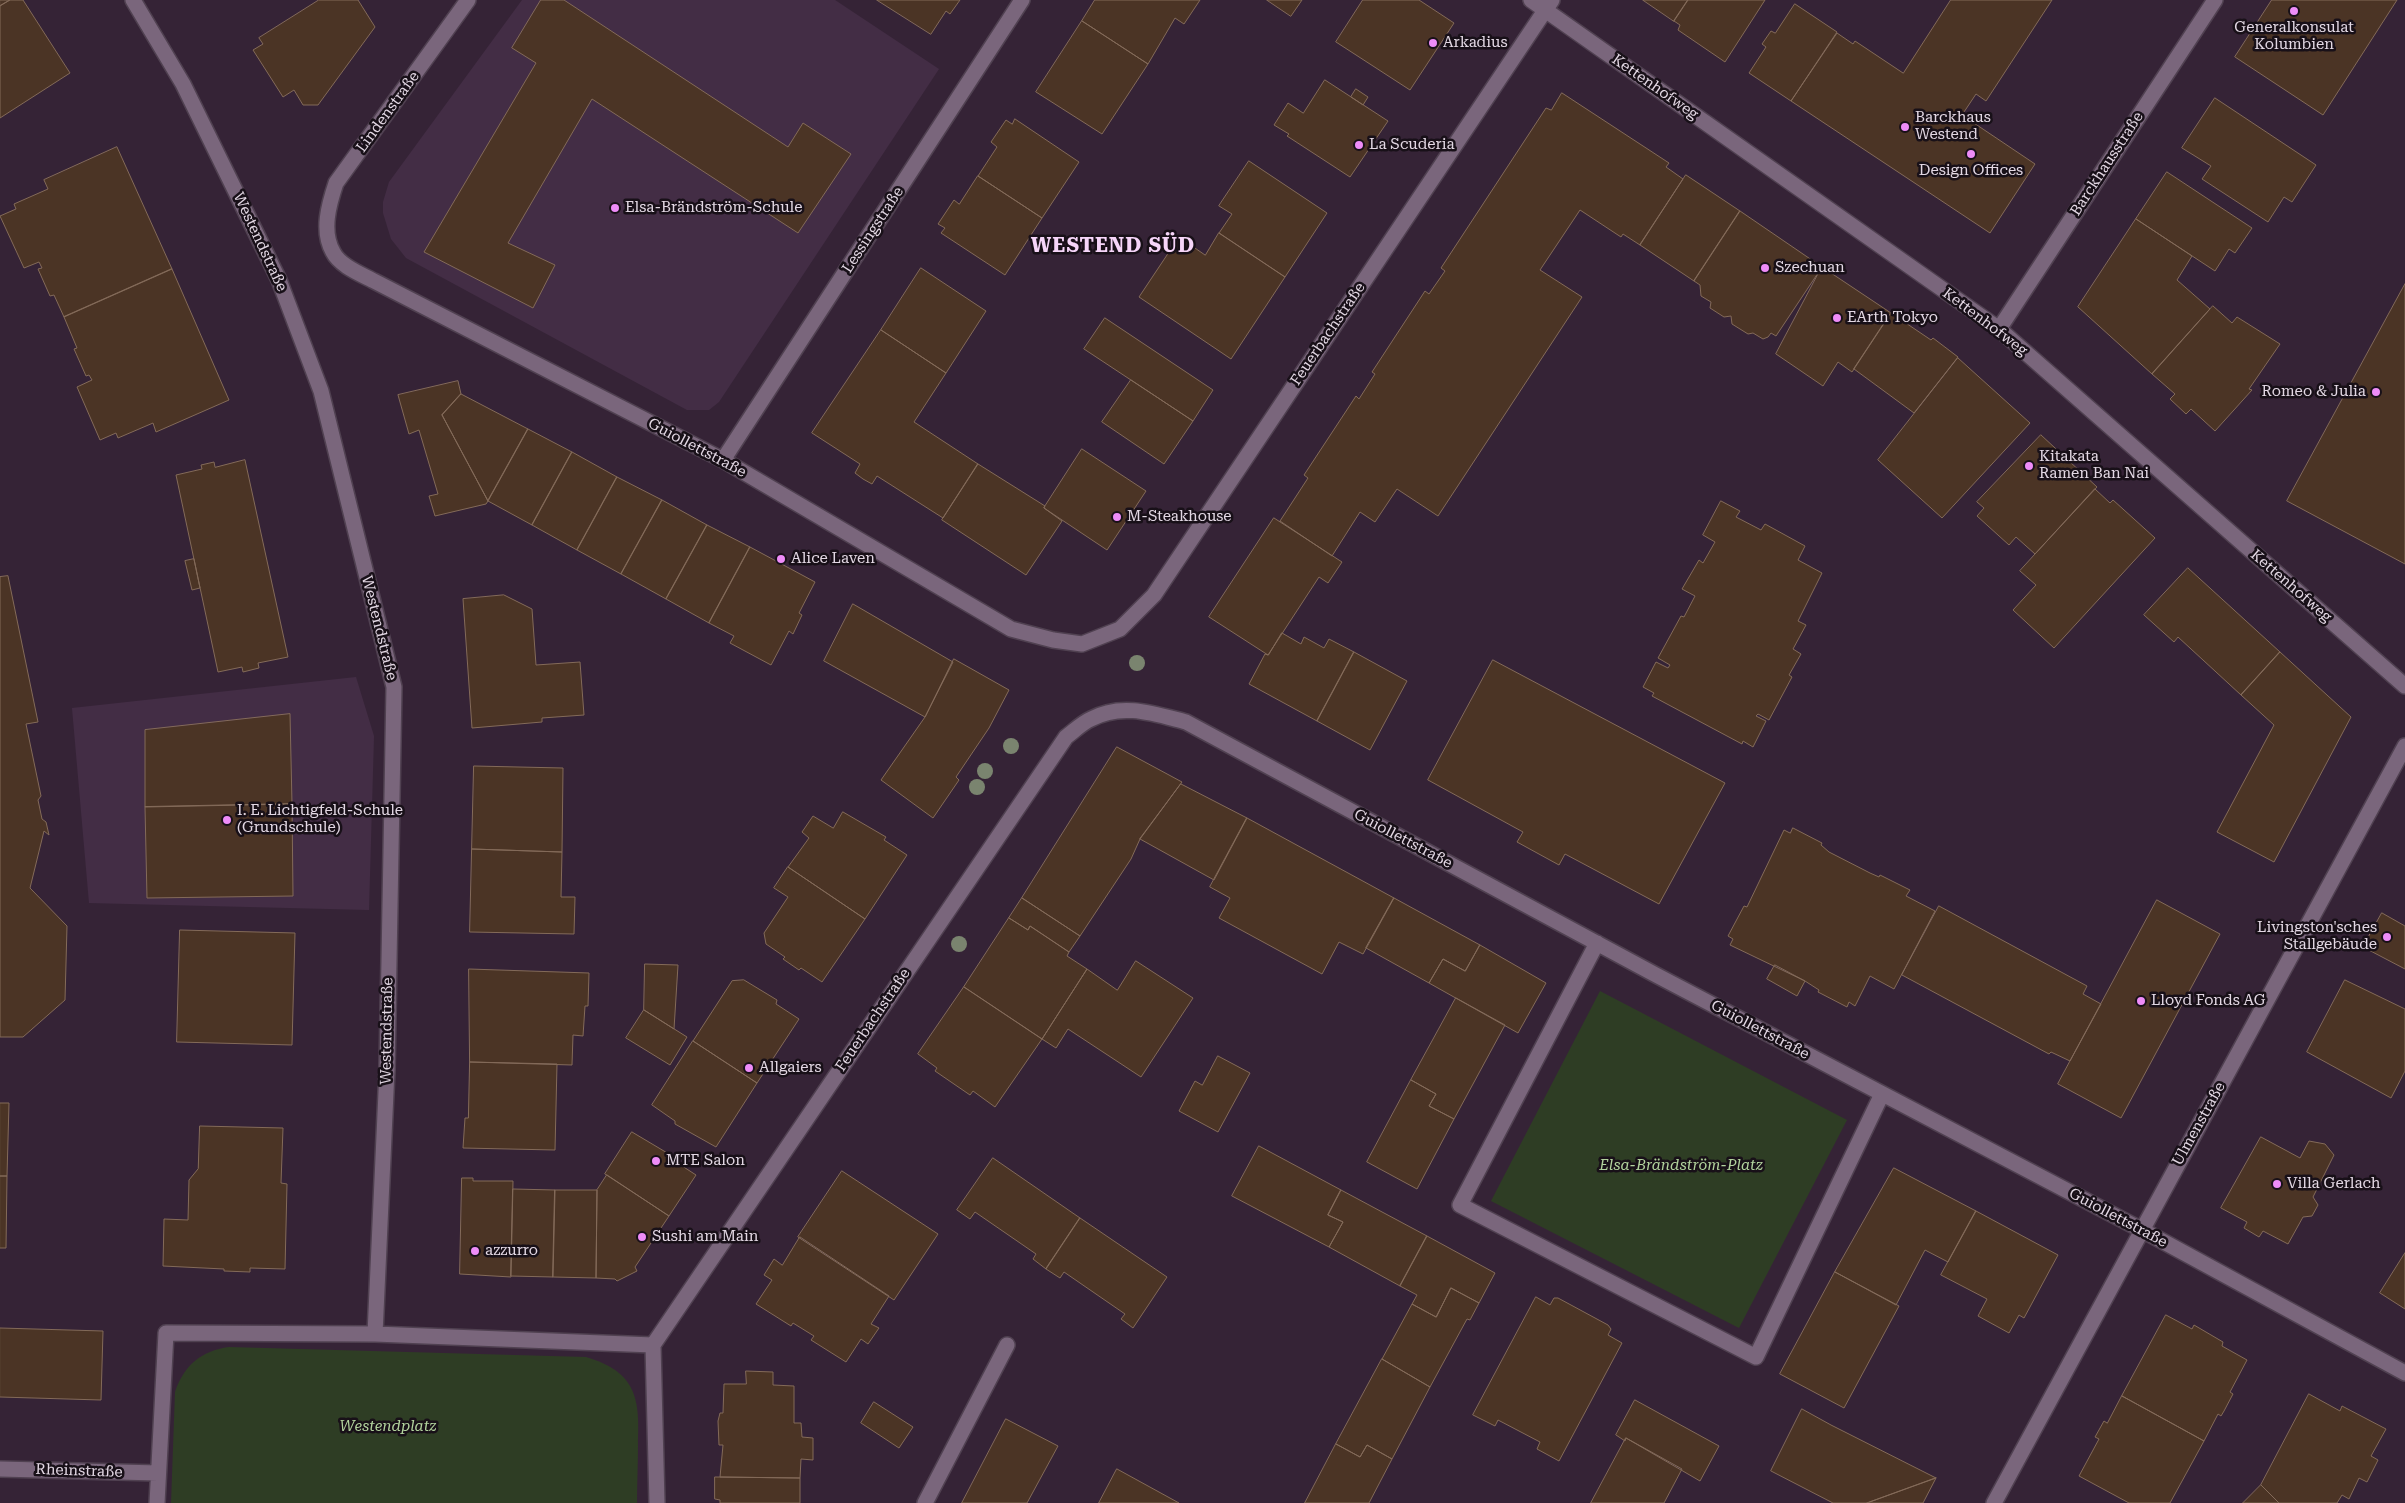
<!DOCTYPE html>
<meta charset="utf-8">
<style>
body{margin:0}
canvas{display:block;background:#352336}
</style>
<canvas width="2405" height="1503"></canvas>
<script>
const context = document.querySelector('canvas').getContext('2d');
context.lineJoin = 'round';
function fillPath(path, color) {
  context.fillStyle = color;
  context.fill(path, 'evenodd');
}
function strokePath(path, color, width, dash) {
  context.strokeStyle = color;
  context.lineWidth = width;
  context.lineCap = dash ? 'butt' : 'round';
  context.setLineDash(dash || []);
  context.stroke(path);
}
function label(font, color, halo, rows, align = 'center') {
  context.font = font + ' "Roboto Serif",serif';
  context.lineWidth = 5;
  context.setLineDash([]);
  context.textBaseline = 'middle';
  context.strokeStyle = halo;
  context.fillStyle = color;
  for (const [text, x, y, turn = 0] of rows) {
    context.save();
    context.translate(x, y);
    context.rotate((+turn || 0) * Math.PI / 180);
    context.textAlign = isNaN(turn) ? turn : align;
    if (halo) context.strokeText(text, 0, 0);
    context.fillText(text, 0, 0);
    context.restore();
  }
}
fillPath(new Path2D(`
 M522,0h313l104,69 -220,333 -10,8h-22l-281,-152 -15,-19 -8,-26v-11l6,-20z
 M356,677l18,59 -5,174 -280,-7 -17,-195z`), '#432d45');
fillPath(new Path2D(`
 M1600,991l247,129 -108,208 -248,-127z
 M229,1347l357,10c51,15 54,42 52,88 0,20 -1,39 -1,58h-466l4,-111c9,-27 26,-41 54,-45z`), '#2e3d24');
const building = new Path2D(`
 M0,0h10l-10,6z
 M10,0h13l47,73 -70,45v-112z
 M319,0h39l17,27 -57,78h-15l-9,-15 -11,7 -30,-47 10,-6 -4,-6z
 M541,0h23l224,147 15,-24 48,31 -53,79 -206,-134 -84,144 47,22 -22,43 -109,-56 112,-189 -24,-15z
 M877,0h83l-10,14 -4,-3 -15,23z
 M1095,0h105l-16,24 -9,-6 -27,46 -66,-43z
 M1267,0h35l-11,16z
 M1363,0h56l35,23 -44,67 -74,-48z
 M1643,0h45l-14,21z
 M1688,0h77l-40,62 -47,-32 2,-5 -6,-4z
 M1951,0h101l-66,101 -10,-7 -14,21 73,49 -45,69 -199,-132 46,-68 16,11 2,-3 48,32z
 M2272,0h125l-74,115 -88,-58z
 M1795,4l42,28 -46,69 -42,-28 17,-26 -4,-3 9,-13 4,2z
 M1082,21l66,43 -46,70 -66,-42z
 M1325,80l63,41 -38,56 -63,-41 2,-2 -15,-9 14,-22 15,10z
 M1356,89l12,8 -5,8 -12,-8z
 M1562,93l107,70 -3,4 17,12 -43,66 -17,-11 -2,3 -41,-27 -40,60 42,27 -144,219 -41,-27 -22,33 -15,-10 -28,44 -52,-35 28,-43 -4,-3 52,-79 3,3 16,-25 -3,-2 53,-81 4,3 16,-23 -4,-3 105,-160 5,2z
 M2215,98l101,67 -24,37 -8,-5 -16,25 -66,-43 9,-13 -29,-18z
 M1015,119l64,43 -37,56 -64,-42 19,-29 -6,-5 15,-22 6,4z
 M117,147l55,122 -108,48 -10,-22 -4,1 -12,-27 4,-1 -3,-6 -15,6 -24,-52 16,-7 -2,-5 34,-15 -4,-9z
 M1249,161l78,52 -42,64 -66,-44 13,-19 -13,-8z
 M2167,172l85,56 -17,25 -6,-4 -14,22 -79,-52z
 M1686,175l54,36 -46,70 -54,-36z
 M978,176l64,42 -37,57 -64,-42 4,-5 -7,-4 16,-24 5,4z
 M1740,211l82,56 -46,69 -5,-3 -3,4 -5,2 -10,-6 -5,1 -16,-10 -1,-8 -7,1 -14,-9 1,-6 -10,-6 -1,-11 -6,-4z
 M2136,219l56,37 -15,24 33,29 -58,65 -74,-67z
 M1219,233l66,44 -54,82 -92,-62 40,-60 26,18z
 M1822,267l69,46 -39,59 -14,-10 -15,24 -47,-32z
 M921,268l65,43 -40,62 -65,-43z
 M172,269l57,131 -73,32 -3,-9 -35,15 -2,-5 -16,7 -23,-53 15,-7 -3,-5 -3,1 -12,-27 3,-1 -13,-31z
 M2405,284v280l-118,-63z
 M2213,306l19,17 5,-6 43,27 -31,45 3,1 -37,41 -24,-22 -5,5 -16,-15 5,-5 -23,-20z
 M1891,313l40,27 2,-2 25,19 -44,56 -60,-44z
 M1105,318l108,72 -20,31 -109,-72z
 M881,330l65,43 -32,49 64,42 -35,54 -66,-42 -5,8 -9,-5 -8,-6 5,-9 -48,-31z
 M1958,358l72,65 -88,95 -64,-58z
 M1131,380l62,41 -29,43 -62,-42z
 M458,381l3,13 -19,21 46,86 -2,3 -51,12 -6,-20 9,-2 -19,-64 -10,4 -11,-39z
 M461,394l67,35 -40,72 -46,-86z
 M528,429l44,23 -40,73 -44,-24z
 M2041,435l56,52 -62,67 -19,-17 -7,8 -32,-29 7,-8 -7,-6z
 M1082,449l64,42 -39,59 -63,-42z
 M572,452l45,25 -40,73 -45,-25z
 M245,460l43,197 -30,6 1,5 -16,4 -1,-5 -24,5 -42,-197 26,-6 -1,-4 13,-3 1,5z
 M978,464l67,42 -1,2 18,13 -36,54 -84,-55z
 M617,477l45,23 -41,74 -44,-24z
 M2095,489l15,14 3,-3 42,38 -101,110 -41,-38 23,-25 -16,-14z
 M662,500l45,25 -41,74 -45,-25z
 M1721,501l19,10 -4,6 25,13 4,-6 40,22 -7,14 24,13 -24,48 8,4 -13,24 8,5 -12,21 3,2 -23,43 -11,-6 -2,2 10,5 -13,26 -10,-6 -1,3 -90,-48 2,-3 -11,-6 13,-25 12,6 2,-3 -12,-7 23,-42 3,1 11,-21 -13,-7 17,-29 4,3 12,-21 -12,-7z
 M1274,518l68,44 -14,21 -9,-6 -51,78 -59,-38z
 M707,525l43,22 -41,76 -43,-24z
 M750,547l65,35 -16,31 3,2 -9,19 -4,-3 -18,34 -41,-22 4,-7 -25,-13z
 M194,559l6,29 -8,2 -7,-29z
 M2188,568l92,84 -39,43 -63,-58 -4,5 -30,-27z
 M8,576l30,146 -12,2 15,72 -3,4 4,19 4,3 3,13 -5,-4 -14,57 37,38 -2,74 -42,37h-23v-460z
 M504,595l28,14 4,56 44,-3 4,53 -42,3v4l-70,6 -9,-129z
 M853,604l100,58 -28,55 -101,-56z
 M1282,633l19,11 3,-7 20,11 5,-9 25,13 -37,69 -68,-37 16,-30 3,1z
 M1354,652l53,29 -37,69 -53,-29z
 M2280,652l71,65 -77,145 -57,-30 57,-107 -33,-30z
 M954,659l55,31 -20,38 -33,49 3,3 -26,38 -52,-38 44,-63z
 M1493,660l232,123 -66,121 -94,-50 -6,11 -42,-23 6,-10 -95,-52z
 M290,714l2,90 -147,3v-77z
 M1117,747l65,35 -42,57 -9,20 -51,77 -58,-38z
 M474,766l89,2 -1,84 -90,-3z
 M1181,784l66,34 -33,62 -74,-41z
 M292,804l1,92 -146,2 -2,-91z
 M843,812l43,25 -2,3 23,15 -42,64 -77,-52 21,-29 -7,-6 11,-16 20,12z
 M1247,818l147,80 -31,56 -24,-12 -17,32 -103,-56 11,-20 -20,-11z
 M1793,828l29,15 -1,2 8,7 41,21 9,4 1,-2 30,15 -4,6 29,15 -41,78 -24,-13 -15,30 -6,-4 -2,5 -29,-15 1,-2 -14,-9 -75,-36 3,-6 -5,-3 16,-30 3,1 37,-77 6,3z
 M472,849l90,3 -1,45h14l-1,37 -104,-2z
 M788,867l77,52 -43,63 -21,-14 -2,2 -16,-11 2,-2 -19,-13 -2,-11 24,-36 -14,-9z
 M1022,898l58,38 -11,16 -39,-26 -2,4 -19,-12z
 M1394,898l86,47 -15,26 -22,-12 -14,24 -63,-35z
 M2157,900l63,34 -99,184 -63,-34z
 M1939,906l148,80 -4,8 18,10 -31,57 -19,-9 -2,2 -147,-79z
 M2382,913l23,13v43l-42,-22z
 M1009,918l19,12 2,-4 39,26 -2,4 20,13 -45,70 -78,-52z
 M180,930l115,3 -3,112 -115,-3z
 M1480,945l66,38 -28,50 -89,-50 14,-24 22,12z
 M1136,961l57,37 -52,79 -73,-48 -12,19 -14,-9 45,-70 30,21z
 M645,964l33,1 -4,64 -30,-19z
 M1775,965l30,16 -8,15 -30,-17z
 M469,969l120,4 -1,33h-3l-2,30 -10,-1 -1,30 -102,-3z
 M744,980l33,20 -1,4 23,15 -42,64 -64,-42 39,-60z
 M2345,980l60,29v62l-14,27 -84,-46z
 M964,987l78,52 -47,68 -22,-16 -3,4 -35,-24 2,-3 -19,-14z
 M1456,998l49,27 -51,94 -25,-13 7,-12 -25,-14z
 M644,1010l43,27 -17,28 -44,-27z
 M693,1041l64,42 -41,64 -41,-23v-3l-23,-16z
 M1218,1056l32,17 -32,59 -39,-21 16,-30 7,4z
 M470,1062l87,2 -2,86 -92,-2 2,-30h3z
 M1411,1080l25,14 -7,12 25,13 -37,70 -50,-27z
 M0,1103h9l-2,73h-7z
 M200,1126l83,2 -2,55 6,1 -2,85 -35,-1v4l-26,-1v-2l-61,-3 1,-47 24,1 1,-40 9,-11z
 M632,1132l42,25 -1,3 23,15 -27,41 -64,-42z
 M2261,1137l39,21 9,-17 16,3 9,11 -21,42 5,8 -6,11 -9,1 -15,27 -25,-13 -4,6 -15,-9 3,-6 -26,-14z
 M1259,1146l82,44 -13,25 15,7 -14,25 -97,-51z
 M993,1158l87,60 -34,51 -13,-10 3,-5 -61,-42 -5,7 -13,-9z
 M1894,1168l82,43 -28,51 -23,-12 -29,55 -61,-33z
 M842,1171l96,63 -44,66 -96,-63z
 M607,1175l62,41 -34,51 2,4 -20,10 -2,-2 -19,-1 1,-88z
 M0,1176h7l-1,72h-6z
 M462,1178h11v3h40l-2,96 -51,-3z
 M513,1189l42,1 -2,87 -42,-1z
 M555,1190h42l-1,88 -43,-1z
 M1341,1190l86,46 -27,50 -71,-39 14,-25 -15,-7z
 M1976,1211l82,44 -34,63 -5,-3 -10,18 -31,-17 9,-17 -46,-24z
 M1080,1218l87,59 -34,51 -12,-9 4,-5 -61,-42 -4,6 -14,-9z
 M1427,1236l68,37 -16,30 -28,-15 -15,29 -24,-13 5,-9 -17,-9z
 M800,1237l89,59 -18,28 8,4 -11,16 -7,-5 -15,23 -35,-22 3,-4 -21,-13 -2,3 -35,-22 16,-24 -8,-5 10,-16 8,6z
 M2405,1253v56l-25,-16z
 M1835,1272l64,34 -55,102 -64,-34z
 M1451,1288l28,15 -9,17 -3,-1 -37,68 -48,-28 30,-55 24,13z
 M1536,1297l14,8 4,-7h4l50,27 3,4 -3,6 14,8 -63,118 -22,-12 3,-7 -42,-22 -3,6 -22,-11z
 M2166,1315l26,14 2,-4 29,17 -1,4 25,14 -17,32 3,2 -9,17 -3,5 -3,-2 -14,27 -82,-45z
 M0,1328l103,3 -2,69 -101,-3z
 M1382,1359l48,28 -38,72 -25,-14 -7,12 -24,-13z
 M746,1371l27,1v13l21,1v37h7l1,14 11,1v22l-12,-1 -1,19 -80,-1 3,-32h-4l-1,-24 2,-8h3l1,-29h22z
 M2309,1394l31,17 2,-5 44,23 -15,27 7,4 -11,22 -8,-4 -10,21 -7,-4 -5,8h-58l-18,-18z
 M2122,1396l82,45 -34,62h-41l-50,-27 20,-37 -4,-2 9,-16 3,2z
 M1635,1400l84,46 -19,35 -74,-43 -1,3 -9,-6z
 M874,1402l39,25 -14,21 -38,-25z
 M1802,1409l29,16 105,53 -69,25h-34l-62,-32z
 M1006,1419l52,27 -31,57h-65z
 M1626,1438l56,31 -18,34h-73z
 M1336,1444l24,13 7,-12 25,14 -23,44h-64z
 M1117,1469l62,34h-80z
 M715,1477l85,1v25h-80v-3l-5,-1z
 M1936,1478l-13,25h-56z
 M2261,1485l18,18h-36z`);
fillPath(building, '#4b3425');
strokePath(building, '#836a59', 1);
const minor = new Path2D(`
 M133,0l50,84 96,196 42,111 73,296 -7,383 -12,264
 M468,0l-132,183c-7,21 -15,48 -3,69 7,14 28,22 41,29l349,179 288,169 42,11 29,4 38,-15 34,-34 398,-595
 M1531,0l468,329 406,357
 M1999,329l216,-329
 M723,460l299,-460
 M1597,943l-137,262 296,152 126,-263
 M653,1345l413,-608c8,-6 16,-14 25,-18 31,-17 64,-5 95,3l470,253 486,255 263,143
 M653,1345l4,158
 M0,1469l158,4
 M157,1503l9,-170 209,1 278,11
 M925,1503l82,-158
 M1994,1503l411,-757`);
strokePath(minor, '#504151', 18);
strokePath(minor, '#7a667c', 15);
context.fillStyle = '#7a846f';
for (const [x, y] of [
 [1137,663],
 [1011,746],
 [985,771],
 [977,787],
 [959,944]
]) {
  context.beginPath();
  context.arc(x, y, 8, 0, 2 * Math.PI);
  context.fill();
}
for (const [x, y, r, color] of [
 [2294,11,5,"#ee8cf8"],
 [1433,43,5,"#ee8cf8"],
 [1905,127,5,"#ee8cf8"],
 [1359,145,5,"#ee8cf8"],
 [1971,154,5,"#ee8cf8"],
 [615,208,5,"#ee8cf8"],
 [1765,268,5,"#ee8cf8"],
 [1837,318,5,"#ee8cf8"],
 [2376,392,5,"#ee8cf8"],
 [2029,466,5,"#ee8cf8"],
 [1117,517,5,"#ee8cf8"],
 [781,559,5,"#ee8cf8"],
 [227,820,5,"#ee8cf8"],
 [2387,937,5,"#ee8cf8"],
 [2141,1001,5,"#ee8cf8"],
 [749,1068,5,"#ee8cf8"],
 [656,1161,5,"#ee8cf8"],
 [2277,1184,5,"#ee8cf8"],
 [642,1237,5,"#ee8cf8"],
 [475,1251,5,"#ee8cf8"]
]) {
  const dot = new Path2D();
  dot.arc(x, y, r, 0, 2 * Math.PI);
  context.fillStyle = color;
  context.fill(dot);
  strokePath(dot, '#181018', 2);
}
label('15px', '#e3d8e4', '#181018', [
 ["Generalkonsulat",2294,28,"center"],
 ["Kolumbien",2294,45,"center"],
 ["Arkadius",1443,43],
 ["Barckhaus",1915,118],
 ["Westend",1915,135],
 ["La Scuderia",1369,145],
 ["Design Offices",1971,171,"center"],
 ["Elsa-Brändström-Schule",625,208],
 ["Szechuan",1775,268],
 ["EArth Tokyo",1847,318],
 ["Romeo & Julia",2366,392,"right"],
 ["Kitakata",2039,457],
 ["Ramen Ban Nai",2039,474],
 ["M-Steakhouse",1127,517],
 ["Alice Laven",791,559],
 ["I. E. Lichtigfeld-Schule",237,811],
 ["(Grundschule)",237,828],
 ["Livingston'sches",2377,928,"right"],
 ["Stallgebäude",2377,945,"right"],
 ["Lloyd Fonds AG",2151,1001],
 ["Allgaiers",759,1068],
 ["MTE Salon",666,1161],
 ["Villa Gerlach",2287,1184],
 ["Sushi am Main",652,1237],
 ["azzurro",485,1251]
], 'left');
label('15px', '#e3d8e4', '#181018', [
 ["Kettenhofweg",1655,87,35],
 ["Lindenstraße",388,112,-54],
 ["Barckhausstraße",2107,164,-57],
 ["Lessingstraße",873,230,-57],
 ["Westendstraße",260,242,65],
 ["Kettenhofweg",1985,322,37],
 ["Feuerbachstraße",1328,334,-56],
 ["Guiollettstraße",697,448,28],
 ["Kettenhofweg",2291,586,41],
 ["Westendstraße",379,628,76],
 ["Guiollettstraße",1403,839,28],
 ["Feuerbachstraße",873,1020,-56],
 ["Guiollettstraße",1760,1030,28],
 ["Westendstraße",387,1031,-89],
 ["Ulmenstraße",2199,1124,-61],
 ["Guiollettstraße",2118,1218,28],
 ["Rheinstraße",79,1471,2]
]);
label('italic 15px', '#b2d39d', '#181018', [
 ["Elsa-Brändström-Platz",1681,1166],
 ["Westendplatz",388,1427]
]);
context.letterSpacing = '1px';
label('bold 20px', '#f6d5f9', '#181018', [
 ["WESTEND SÜD",1113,246]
]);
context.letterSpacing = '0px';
</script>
